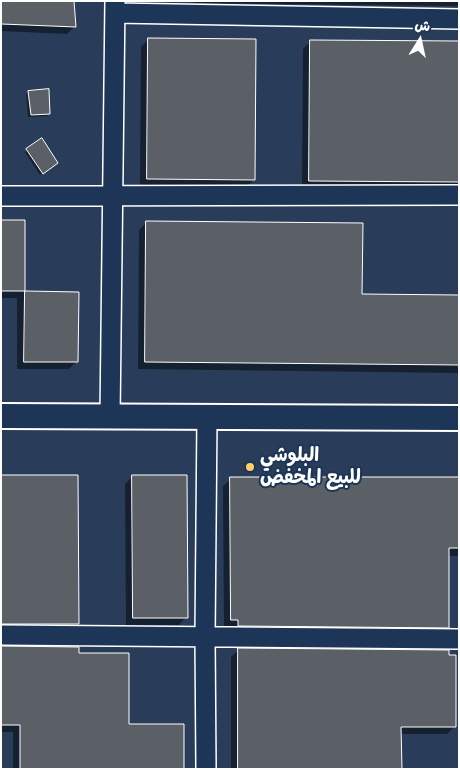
<!DOCTYPE html>
<meta charset="utf-8">
<style>
body{margin:0}
#map{position:relative;width:460px;height:770px;overflow:hidden;background:#293d5a;font-family:"Patrick Hand","Playpen Sans Arabic",sans-serif}
canvas{display:block}
.frame{position:absolute;inset:0;border:2px solid #fff;pointer-events:none}
.north{position:absolute;left:395px;top:15px;width:50px;height:50px;-webkit-text-stroke:4px #1d3557;paint-order:stroke;rotate:10deg;font-size:14px;font-weight:700;line-height:20px;text-align:center;color:#fff}
.north::after{content:'';display:block;margin:auto;width:18px;height:22px;background:#fff;clip-path:polygon(50% 0,100% 100%,50% 72%,0 100%)}
</style>
<div id="map">
<canvas width="460" height="770"></canvas>
<div class="frame"></div>
<div class="north">ش</div>
</div>
<script>
const context = document.querySelector('canvas').getContext('2d');
context.lineJoin = 'round';
function fillPath(path, color) {
  context.fillStyle = color;
  context.fill(path, 'evenodd');
}
function strokePath(path, color, width, dash) {
  context.strokeStyle = color;
  context.lineWidth = width;
  context.lineCap = dash ? 'butt' : 'round';
  context.setLineDash(dash || []);
  context.stroke(path);
}
function label(font, color, halo, rows, align = 'center') {
  context.font = font + ' "Patrick Hand","Playpen Sans Arabic",sans-serif';
  context.lineWidth = 4;
  context.setLineDash([]);
  context.textBaseline = 'middle';
  context.strokeStyle = halo;
  context.fillStyle = color;
  for (const [text, x, y, turn = 0] of rows) {
    context.save();
    context.translate(x, y);
    context.rotate((+turn || 0) * Math.PI / 180);
    context.textAlign = isNaN(turn) ? turn : align;
    if (halo) context.strokeText(text, 0, 0);
    context.fillText(text, 0, 0);
    context.restore();
  }
}
fillPath(new Path2D(`
 M1,1l73,26 -7,7 -66,-3z
 M193,1h266v5l-266,-3z
 M149,39l105,141 -8,7 -106,-1 1,-139z
 M311,41l148,1v148l-157,-2 1,-139z
 M29,92l20,21 -2,3 -19,1 -2,-23z
 M27,150l30,13 -17,12 -15,-23z
 M1,221l23,1 -1,70 55,1 -1,68 -8,8h-52v-71h-16z
 M147,222l214,73 98,1v77l-321,-4 1,-139z
 M1,476l76,148 -7,8 -69,-1z
 M133,476l53,141 -7,8h-53l-1,-141z
 M459,478v78h-12l1,71 -8,8 -216,-7 -1,-142 8,-7z
 M1,648l77,6 50,72 55,43h-170v-37h-12z
 M238,650l217,76 -8,8h-47v35h-169v-112z`), '#0007');
const building = new Path2D(`
 M1,1h73l2,26 -75,-3z
 M148,38l108,1 -1,141 -108,-1z
 M310,40l149,1v141l-150,-1z
 M49,89l1,25 -19,1 -3,-24z
 M42,138l16,25 -15,11 -17,-25z
 M1,220h24v71h-24z
 M146,221l217,2 -1,71 97,1v70l-314,-3z
 M25,291l54,1 -1,70h-54z
 M1,475h77l1,149h-78z
 M132,475h55l1,143h-55z
 M230,477h229v71h-10v80l-211,-2v-6h-7z
 M1,646l78,1v6h50v71h55v45h-164v-44h-19z
 M238,648l211,2v5h7v72h-55l1,42h-164z`);
fillPath(building, '#5b5f66');
strokePath(building, '#fff', 1);
const minor = new Path2D(`
 M115,13l344,6
 M1,196l458,-1
 M110,416l5,-415
 M1,635l458,4
 M206,769l-1,-133 2,-220`);
const tertiary = new Path2D(`
 M1,416l458,2`);
strokePath(minor, '#fff', 22);
strokePath(tertiary, '#fff', 28);
strokePath(minor, '#1d3557', 19);
strokePath(tertiary, '#1d3557', 24);
for (const [x, y, r, color] of [
 [250,467,5,"#ffd166"]
]) {
  const dot = new Path2D();
  dot.arc(x, y, r, 0, 2 * Math.PI);
  context.fillStyle = color;
  context.fill(dot);
  strokePath(dot, '#1d3557', 2);
}
label('bold 19px', '#fff', '#1d3557', [
 ["البلوشي",260,456],
 ["للبيع المخفض",260,478]
], 'left');
</script>
